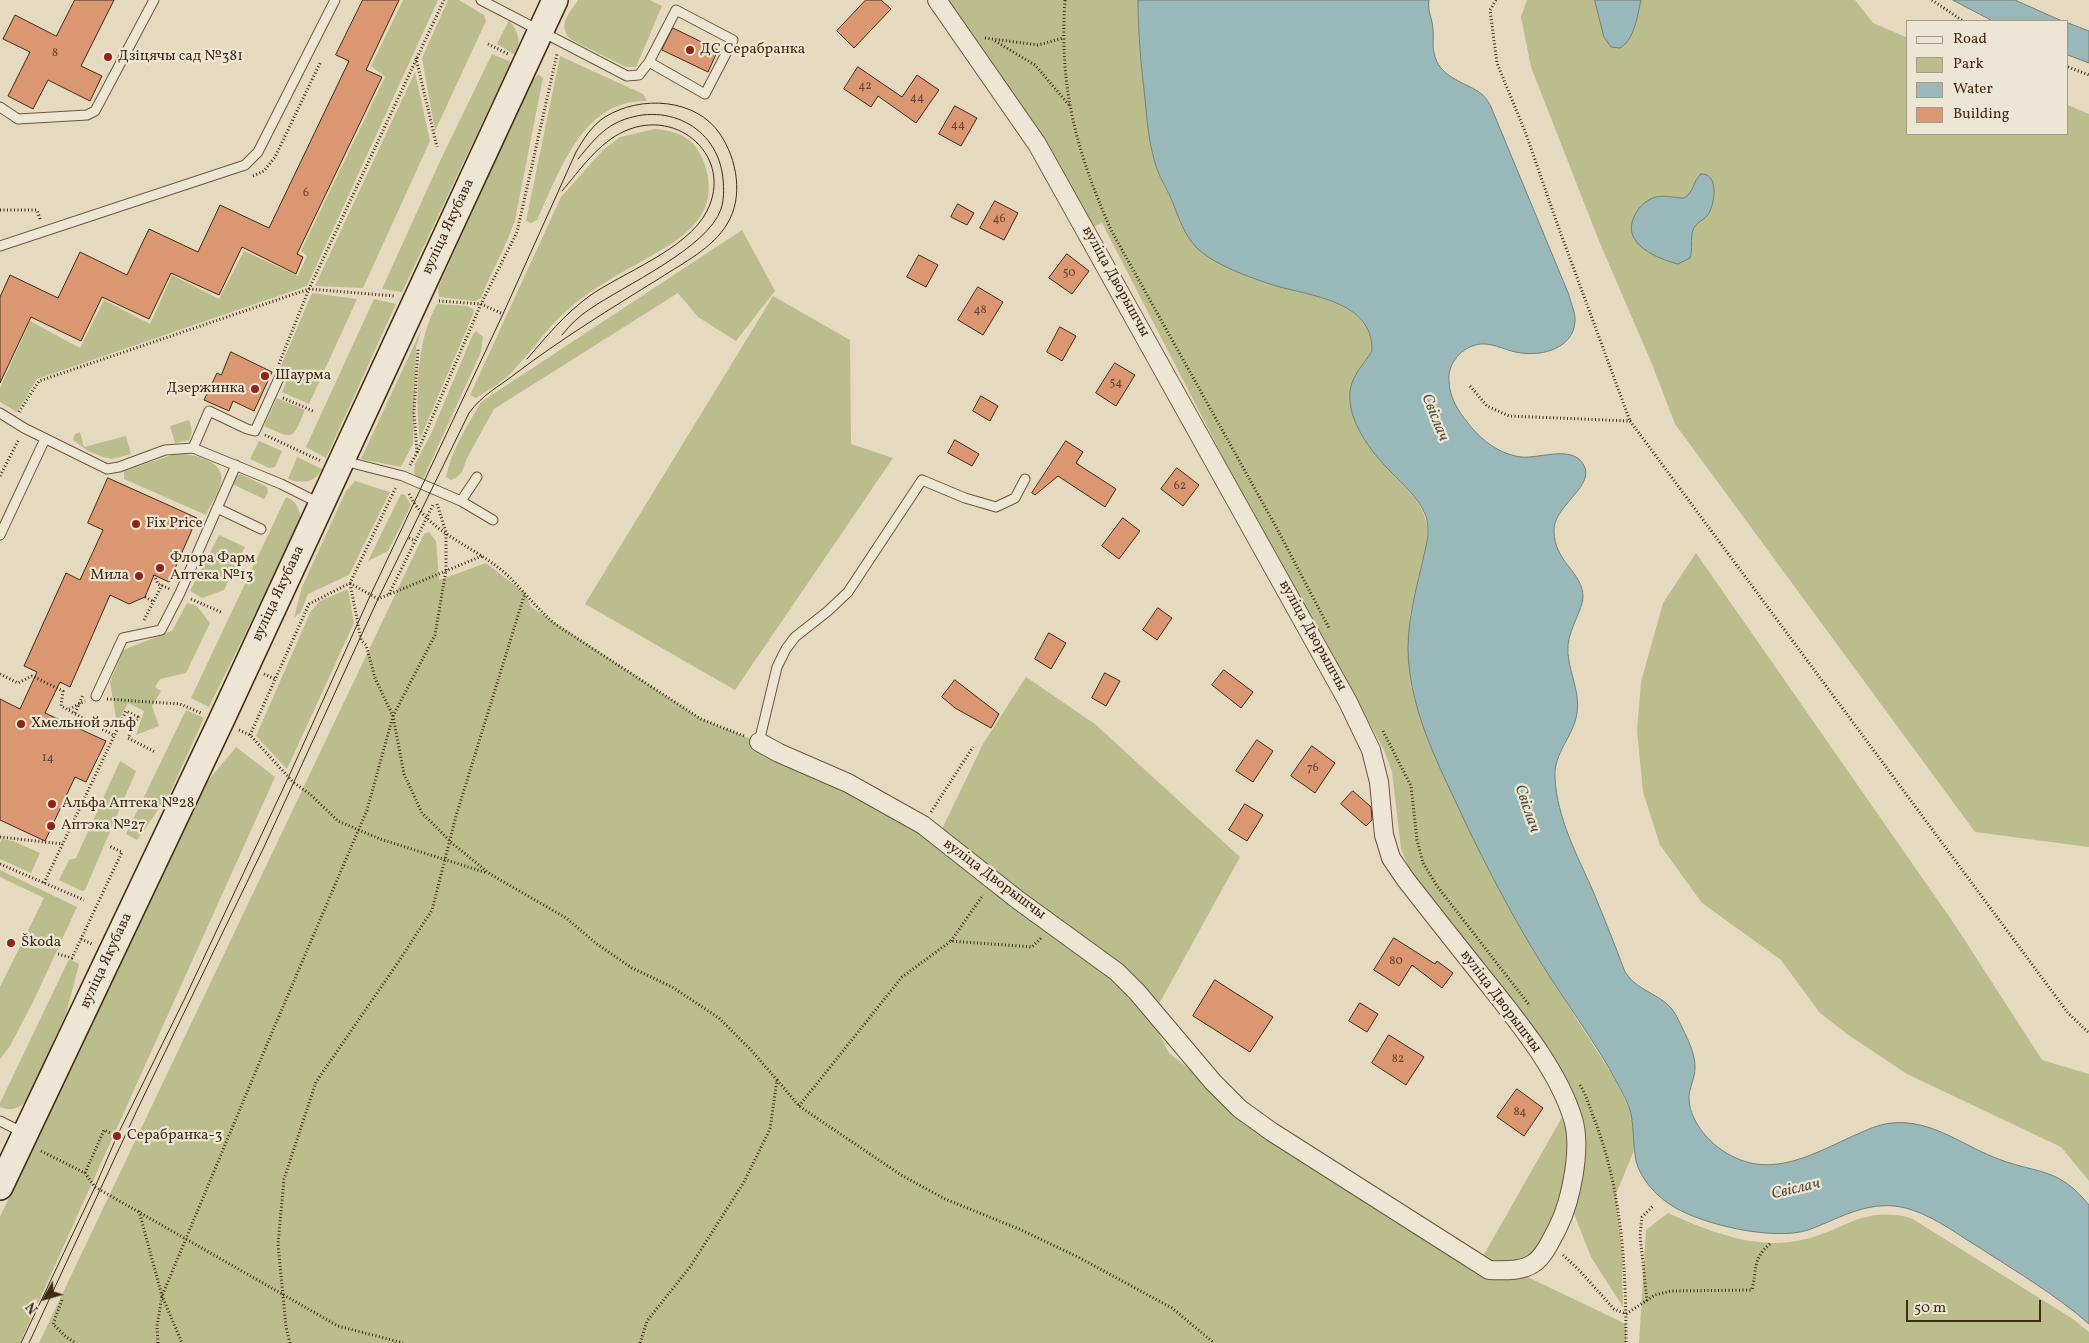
<!DOCTYPE html>
<meta charset="utf-8">
<style>
body{margin:0}
#map{position:relative;width:2089px;height:1343px;overflow:hidden;background:#e5d9bf;font-family:Vollkorn,serif}
canvas{display:block}
.legend{position:absolute;left:1906px;top:20px;width:162px;height:115px;box-sizing:border-box;background:#eee6d5;border:1px solid #a89c88;margin:0;padding:6px 9px;list-style:none;font-size:15px;color:#402c15}
.legend li{display:flex;align-items:center;gap:10px;height:25px}
.legend b{width:25px;border:1px solid #a89c88}
.north{position:absolute;left:20px;top:1273px;width:50px;height:50px;-webkit-text-stroke:4px #eee6d5;paint-order:stroke;rotate:232deg;font-size:14px;font-weight:700;line-height:20px;text-align:center;color:#402c15}
.north::after{content:'';display:block;margin:auto;width:18px;height:22px;background:#402c15;clip-path:polygon(50% 0,100% 100%,50% 72%,0 100%)}
.scale{position:absolute;left:1906px;top:1300px;width:135px;height:22px;box-sizing:border-box;border:2px solid #402c15;border-top:0;padding-left:6px;font-size:15px;line-height:18px;white-space:nowrap;color:#402c15;-webkit-text-stroke:4px #eee6d5;paint-order:stroke}
</style>
<div id="map">
<canvas width="2089" height="1343"></canvas>
<ul class="legend">
<li><b style="height:6px;background:#eee6d5"></b>Road</li>
<li><b style="height:14px;background:#bcbd8d"></b>Park</li>
<li><b style="height:14px;background:#98b8ba"></b>Water</li>
<li><b style="height:14px;background:#db9672"></b>Building</li>
</ul>
<div class="north">N</div>
<div class="scale">50 m</div>
</div>
<script>
const context = document.querySelector('canvas').getContext('2d');
context.lineJoin = 'round';
function fillPath(path, color) {
  context.fillStyle = color;
  context.fill(path, 'evenodd');
}
function strokePath(path, color, width, dash) {
  context.strokeStyle = color;
  context.lineWidth = width;
  context.lineCap = dash ? 'butt' : 'round';
  context.setLineDash(dash || []);
  context.stroke(path);
}
function label(font, color, halo, rows, align = 'center') {
  context.font = font + ' Vollkorn,serif';
  context.lineWidth = 4.5;
  context.setLineDash([]);
  context.textBaseline = 'middle';
  context.strokeStyle = halo;
  context.fillStyle = color;
  for (const [text, x, y, turn = 0] of rows) {
    context.save();
    context.translate(x, y);
    context.rotate((+turn || 0) * Math.PI / 180);
    context.textAlign = isNaN(turn) ? turn : align;
    if (halo) context.strokeText(text, 0, 0);
    context.fillText(text, 0, 0);
    context.restore();
  }
}
fillPath(new Path2D(`
 M403,0h35l-131,286 -270,93 -20,33 -17,-10v-14l30,-67 50,27 24,-48 46,24 22,-49 47,24 25,-48 54,25 9,-20 -6,-5 84,-174 -14,-11z
 M448,0h11l25,15 2,6 -51,110 -13,-73z
 M578,0h72l12,6 -26,61h-10l-56,-28c-13,-15 -1,-25 8,-39z
 M944,0h194c0,33 3,66 7,98 2,24 4,48 12,71 3,11 10,20 15,31 5,12 7,24 15,35 16,22 43,34 68,44 38,15 117,16 117,72l-13,18 -9,21c7,17 17,50 26,64 20,31 51,42 52,82l-18,79 -2,34 3,37 53,134 23,48 47,84 82,129 15,32 4,35 -19,46 6,62 1,51 -32,-50 -22,-56 -38,60 -37,3 -12,-6 87,-153 -155,-226 -13,-30 -9,-77 -8,-22 -58,-107 -49,-81 -175,-339 -11,5 -44,-84z
 M1527,0h328l18,23 35,15v96h160v-29l21,9v733l-114,-15 -300,-408 -23,-60 -53,-123 -68,-174 -10,-50z
 M509,20c9,11 13,22 6,35l-18,-11z
 M492,54l19,8 -109,230 -20,-3 59,-130z
 M560,56l83,38 4,7c-65,-2 -87,71 -110,119l-6,3 -5,-2z
 M415,72l15,69 -67,147 -48,-2z
 M538,74l5,4 -28,142c-9,27 -24,52 -34,78l-6,3 -36,-4 -1,-9 92,-204z
 M655,129c22,2 39,8 48,31 8,20 9,43 -6,61 -15,19 -38,30 -58,42 -26,14 -54,30 -76,51 -18,17 -33,39 -50,57 -10,11 -25,19 -37,27l-6,-3 91,-198 42,-47 17,-13z
 M742,230l33,61 -39,50 -38,-24 -20,-24 -184,116 -27,49 -5,14 -6,6 -5,2 -5,-3c6,-28 21,-51 35,-75z
 M312,293l45,6 -48,105 -27,-12 8,-19 -10,-5z
 M773,296l77,44 1,104 42,14 -158,232 -150,-86z
 M374,299l22,5 -70,154 -20,-11z
 M437,304l30,2 6,3 1,3 -54,127c-5,-41 -4,-98 17,-135z
 M422,328l-6,19 -3,97 -12,23 -40,-8z
 M476,331l7,6 -2,15 -58,127 -7,-3 -2,-3 1,-9 16,-30 42,-100z
 M277,398l28,12c-13,30 -10,30 -41,16z
 M189,420c3,8 4,13 0,20l-14,3 -5,-17z
 M80,432l4,15 42,-11 5,18 -19,5 -9,-2 -15,-6 -15,-11 2,-6z
 M259,441l23,10 -7,16 -6,1 -19,-9z
 M178,453c18,2 51,8 42,33 -3,10 -10,19 -14,29l-82,-36v-8z
 M297,457l25,12c-7,14 -20,15 -34,10z
 M241,474l26,13 1,6 -4,6 -32,-15 4,-8z
 M355,481l35,11 -41,83 -41,19 -7,18 -7,6 8,-31 44,-96z
 M401,494l4,1 6,10 -23,46 -20,10z
 M286,497c11,4 15,14 14,25l-91,185 -18,-9z
 M429,532l7,9 3,39 47,-17 39,30 6,14 170,112 58,23 183,87 41,-85 43,-67 69,47 145,133 -86,156 -10,-8 25,48 100,79 220,138 26,1 111,53v19h-1587l385,-809z
 M219,535l26,12 -21,43 -22,8 -12,-7z
 M1696,553l259,372 87,135 47,14v107l-28,-34 -154,-73 -60,-40 -27,-21 -39,-53 -79,-57 -42,-58 -17,-53 -6,-61 4,-49 22,-79z
 M348,589l6,34 -67,146 -31,-33 55,-125 9,-10z
 M187,603l10,3 13,17 -24,50 -26,6 -5,8 6,4 -9,15 7,20 -23,9 8,-24 -16,-8 -11,21 -7,-42 13,-32 49,-19z
 M186,710l18,8 -34,75 -33,47 -11,-6z
 M236,747l39,30 -255,566h-20v-126l197,-423z
 M120,761l16,10 -51,119 -3,1 -23,-11 10,-20 7,-2z
 M2,839l11,2 27,12 -9,20 -31,-14v-16z
 M0,870l77,37 -43,93 -24,46 -10,13v-72l44,-89 -44,-21z
 M69,959l10,5 -13,50 -40,88c-9,7 -15,9 -26,5v-4z
 M1668,1213c40,18 85,36 129,28 46,-8 62,-36 114,-23l162,101 16,13v11h-450l7,-113z`), '#bcbd8d');
const water = new Path2D(`
 M1138,0h291c-2,11 4,20 4,30 1,8 -1,16 1,23 5,24 28,28 45,39 6,4 9,9 12,15l78,188c2,9 7,19 6,27 -2,26 -32,34 -53,31 -14,-1 -27,-10 -41,-9 -19,2 -34,19 -32,38 1,16 9,29 19,41 13,17 31,31 53,34 19,2 55,-14 64,11 7,20 -32,39 -31,63 0,31 29,41 29,66 -1,14 -13,30 -15,48 -2,23 13,45 9,68 -3,23 -24,40 -22,65 2,40 22,77 38,113 11,27 22,54 32,81 13,21 40,22 51,43 7,15 20,37 19,53 0,10 -6,20 -6,30 0,19 15,39 30,50 46,34 88,9 134,-12 12,-5 25,-12 39,-13 41,-4 72,24 109,37 39,14 58,8 88,45v119c-33,-29 -72,-52 -109,-76 -25,-15 -55,-39 -86,-42 -32,-3 -58,14 -86,24 -34,11 -104,-5 -134,-23 -17,-10 -33,-27 -38,-46 -3,-15 -2,-32 -5,-48 -3,-10 -8,-19 -12,-27 -25,-47 -57,-88 -84,-133 -30,-50 -57,-102 -81,-155 -23,-48 -45,-96 -46,-149 0,-39 13,-75 20,-113 0,-8 0,-15 -3,-22 -7,-17 -22,-29 -34,-42 -20,-20 -44,-51 -41,-81 2,-16 14,-27 22,-40 1,-51 -63,-55 -99,-66 -22,-7 -61,-21 -77,-38 -12,-13 -17,-28 -23,-44 -4,-11 -12,-22 -16,-34 -8,-23 -10,-47 -12,-71 -4,-32 -7,-65 -7,-98z
 M1595,0h46c-4,16 -6,39 -21,48l-9,-1 -7,-10z
 M1953,0h62l47,21h-69z
 M2068,23l21,8v32l-21,-8z
 M1701,174c18,-1 14,28 8,39 -4,7 -13,9 -16,17 -3,9 0,19 -3,28l-12,6c-20,-5 -57,-20 -44,-47 3,-8 11,-16 19,-19 9,-4 21,0 31,0 10,-6 9,-17 17,-24z`);
fillPath(water, '#98b8ba');
strokePath(water, '#758078', 1);
const building = new Path2D(`
 M75,0h39l-33,66 21,10 -12,25 -42,-21 -15,29 -25,-13 22,-44 -27,-13 12,-24 41,21z
 M363,0h36l-33,70 16,7 -85,177 6,3 -7,17 -54,-27 -23,48 -48,-22 -22,46 -47,-22 -21,44 -50,-24 -31,66v-86l10,-22 48,23 22,-46 47,23 22,-46 49,23 22,-47 49,23 80,-167 -13,-6z
 M866,0h15l10,9 -37,39 -17,-17z
 M673,28l45,22 -10,22 -46,-22z
 M858,67l44,30 15,-22 22,15 -23,33 -38,-27 -7,11 -27,-18z
 M955,106l22,12 -16,28 -22,-12z
 M995,201l23,12 -14,27 -24,-12z
 M958,204l16,9 -7,12 -16,-8z
 M1067,254l22,17 -17,23 -23,-16z
 M919,255l19,10 -12,22 -19,-10z
 M978,287l25,15 -20,33 -25,-15z
 M1060,327l16,9 -14,25 -15,-9z
 M231,352l41,20 -18,39 -21,-10 -4,10 -25,-11 13,-27 4,2z
 M1115,363l20,12 -19,31 -20,-13z
 M981,396l17,10 -8,15 -17,-10z
 M955,440l24,14 -7,12 -24,-13z
 M1066,441l17,11 -7,11 40,26 -11,18 -47,-31 -23,19 -3,-2z
 M1177,468l22,17 -16,21 -22,-17z
 M108,478l89,40 -28,64 -15,-7 -9,22 -16,7 -19,-9 -40,92 -10,-5 -15,31 61,28 -20,41 -11,-5 -30,64 -45,-21v-121l20,10 17,-37 -13,-6 42,-93 14,7 23,-50 -15,-7z
 M1123,518l17,13 -21,28 -17,-13z
 M1158,608l14,10 -15,22 -14,-10z
 M1049,633l17,10 -15,26 -16,-10z
 M1224,670l29,22 -12,16 -29,-23z
 M1105,673l15,8 -14,25 -14,-8z
 M955,680l44,34 -8,14 -36,-20 -13,-11z
 M1257,740l16,11 -20,31 -17,-11z
 M1312,746l23,17 -20,30 -24,-17z
 M1353,791l18,16 1,13 -6,6 -25,-22z
 M1245,804l18,11 -16,26 -18,-11z
 M1394,938l41,26 2,-3 16,12 -11,15 -30,-23 -13,21 -25,-16z
 M1215,980l58,37 -23,35 -57,-36z
 M1360,1003l18,11 -11,18 -18,-11z
 M1389,1035l35,22 -18,28 -34,-22z
 M1517,1089l26,19 -19,28 -27,-19z`);
fillPath(building, '#db9672');
strokePath(building, '#402c15', 1);
const service = new Path2D(`
 M481,0l146,76 12,-1 10,-13 27,-52 57,30 -28,54 -56,-32
 M0,107l18,12 69,-4 8,-4 59,-111
 M0,246l245,-81 13,-13 77,-152
 M0,413l24,15 83,41 12,-2 46,-17 28,-2 88,36 40,20
 M193,448l16,-37 38,18 8,2 25,-55
 M344,461l59,15 58,25 32,19
 M461,501l16,-24
 M217,508l44,21
 M0,535l45,-96
 M96,696l27,-58 38,-8 19,-37 56,-128
 M759,742l18,-75 9,-18 9,-12 33,-26 20,-19 74,-112 43,18 31,9 19,-9 10,-19
 M0,1121l24,12`);
const minor = new Path2D(`
 M759,742l20,11 69,30 75,42 95,75 99,72 20,20 76,90 27,27 32,23 217,138c45,2 50,-5 69,-43 13,-26 24,-79 15,-108 -14,-46 -50,-91 -80,-129 -29,-36 -58,-73 -87,-110l-15,-22 -7,-23 -5,-53 -8,-32 -23,-48 -311,-558 -100,-144`);
const secondary = new Path2D(`
 M0,1187l221,-466 334,-721`);
strokePath(service, '#695740', 11);
strokePath(minor, '#695740', 20);
strokePath(secondary, '#402c15', 28);
strokePath(new Path2D(`
 M1065,0c-6,88 11,150 46,230l164,295 54,103
 M1496,0l-6,10 7,53 29,71 32,92 72,195
 M1932,0l31,21
 M985,38l53,7 25,-7
 M995,41l40,24 34,40
 M488,44l20,10
 M416,58l21,89
 M2068,67l21,8
 M253,176l11,-5 11,-14 46,-96
 M0,210h37l3,9
 M439,301l42,3 22,10
 M279,364l30,-75 135,-289
 M1470,386l17,20 22,10 121,5 438,592 21,20
 M283,398l30,13
 M19,412l20,-31 270,-92 86,7
 M265,435l56,26
 M417,452l-3,-39 4,-64
 M410,465l7,-12 64,-149 36,-72 40,-178
 M0,476l19,-37
 M409,494c19,39 66,52 97,80 17,16 31,35 49,50l146,95 43,17
 M437,504l9,28v38l-11,65 -42,81 11,58 18,39 31,31 37,30 76,44 31,26 35,24 40,19 47,31 32,32 26,30 -7,49 -26,53 -54,85 -43,54 -7,22
 M409,538l6,3
 M154,575l4,9 12,5
 M350,583l28,16 104,-43
 M389,594l45,-91
 M145,597l9,5
 M191,599l32,14
 M144,620l18,-35
 M0,674l18,9 14,-7 31,15 -2,15 54,30
 M264,674l11,5
 M107,699l73,5 21,9
 M69,709l16,-8
 M75,713l8,-18
 M239,730l11,5 43,47 18,13 27,26 42,18 107,34
 M1383,731l28,55 6,54 6,23 14,23 93,120
 M250,735l59,-131 41,-21 46,-96
 M931,812l42,-65
 M0,837l63,7
 M0,864l84,36
 M44,883l82,-172 12,6 -10,21 27,14
 M81,939l11,5
 M951,941l32,-46
 M58,954l14,4 50,-106 -13,-6
 M777,1080l22,26 102,69 44,24 74,30 59,28 94,51 42,35
 M1580,1085c7,11 10,24 15,36 27,71 31,146 31,222
 M799,1106l103,-129 49,-36 81,6 9,-9
 M41,1151l44,22 10,14 243,139 65,17
 M85,1173l19,-43 13,6
 M139,1211l23,85 20,47
 M1563,1255l16,15 35,39 12,5 29,-19 16,-4 81,-1c5,-20 0,-31 18,-46
 M62,1300l-9,24 13,13 10,6
 M1647,1301l-7,-66 2,-18 12,-12
 M158,1343l-1,-17 5,-30 111,-266 94,-220 26,-94 -18,-38 -9,-33 -5,-5 -11,-57
 M290,1343l-4,-16 -8,-83 6,-65 32,-97 83,-121 33,-51 24,-94 69,-223`), '#402c15', 3, [1, 2.5]);
strokePath(service, '#eee6d5', 9);
strokePath(minor, '#eee6d5', 18);
strokePath(secondary, '#eee6d5', 25);
strokePath(new Path2D(`
 M562,335c8,-10 17,-19 28,-26 33,-23 118,-61 131,-100 3,-9 3,-20 2,-30 -5,-54 -60,-79 -107,-56 -16,8 -27,23 -38,36
 M527,359c19,-22 37,-44 61,-62 35,-25 99,-47 119,-86 27,-53 -28,-104 -82,-80 -26,11 -45,39 -63,60
 M21,1343l74,-156 22,-51 68,-138 104,-222 81,-180 133,-282 73,-162c7,-12 16,-27 29,-35 35,-22 91,-19 115,17 17,25 24,63 7,90 -14,24 -44,39 -67,54 -50,31 -99,61 -145,96 -18,14 -32,20 -46,39l-91,186 -114,248 -126,261 -109,235`), '#402c15', 1);
for (const [x, y, r, color] of [
 [690,50,5,"#8f2418"],
 [108,57,5,"#8f2418"],
 [265,376,5,"#8f2418"],
 [255,389,5,"#8f2418"],
 [136,524,5,"#8f2418"],
 [160,568,5,"#8f2418"],
 [139,576,5,"#8f2418"],
 [21,724,5,"#8f2418"],
 [52,804,5,"#8f2418"],
 [51,826,5,"#8f2418"],
 [11,943,5,"#8f2418"],
 [117,1136,5,"#8f2418"]
]) {
  const dot = new Path2D();
  dot.arc(x, y, r, 0, 2 * Math.PI);
  context.fillStyle = color;
  context.fill(dot);
  strokePath(dot, '#eee6d5', 2);
}
label('12px', '#67462c', null, [
 ["8",55,54],
 ["42",865,87],
 ["44",917,99],
 ["44",958,126],
 ["6",306,194],
 ["46",999,220],
 ["50",1069,274],
 ["48",980,311],
 ["54",1116,384],
 ["62",1180,487],
 ["14",48,759],
 ["76",1313,769],
 ["80",1396,962],
 ["82",1398,1060],
 ["84",1520,1113]
]);
label('15px', '#402c15', '#eee6d5', [
 ["ДС Серабранка",700,50],
 ["Дзіцячы сад №381",118,57],
 ["Шаурма",275,376],
 ["Дзержинка",245,389,"right"],
 ["Fix Price",146,524],
 ["Флора Фарм",170,559],
 ["Аптека №13",170,576],
 ["Мила",129,576,"right"],
 ["Хмельной эльф",31,724],
 ["Альфа Аптека №28",62,804],
 ["Аптэка №27",61,826],
 ["Škoda",21,943],
 ["Серабранка-3",127,1136]
], 'left');
label('15px', '#402c15', '#eee6d5', [
 ["вуліца Якубава",449,227,-65],
 ["вуліца Дворышчы",1115,282,61],
 ["вуліца Якубава",279,594,-65],
 ["вуліца Дворышчы",1312,636,61],
 ["вуліца Дворышчы",994,880,37],
 ["вуліца Якубава",107,961,-65],
 ["вуліца Дворышчы",1500,1002,53]
]);
label('italic 16px', '#564f3e', '#eee6d5', [
 ["Свіслач",1434,418,68],
 ["Свіслач",1526,809,71],
 ["Свіслач",1796,1190,-13]
]);
</script>
